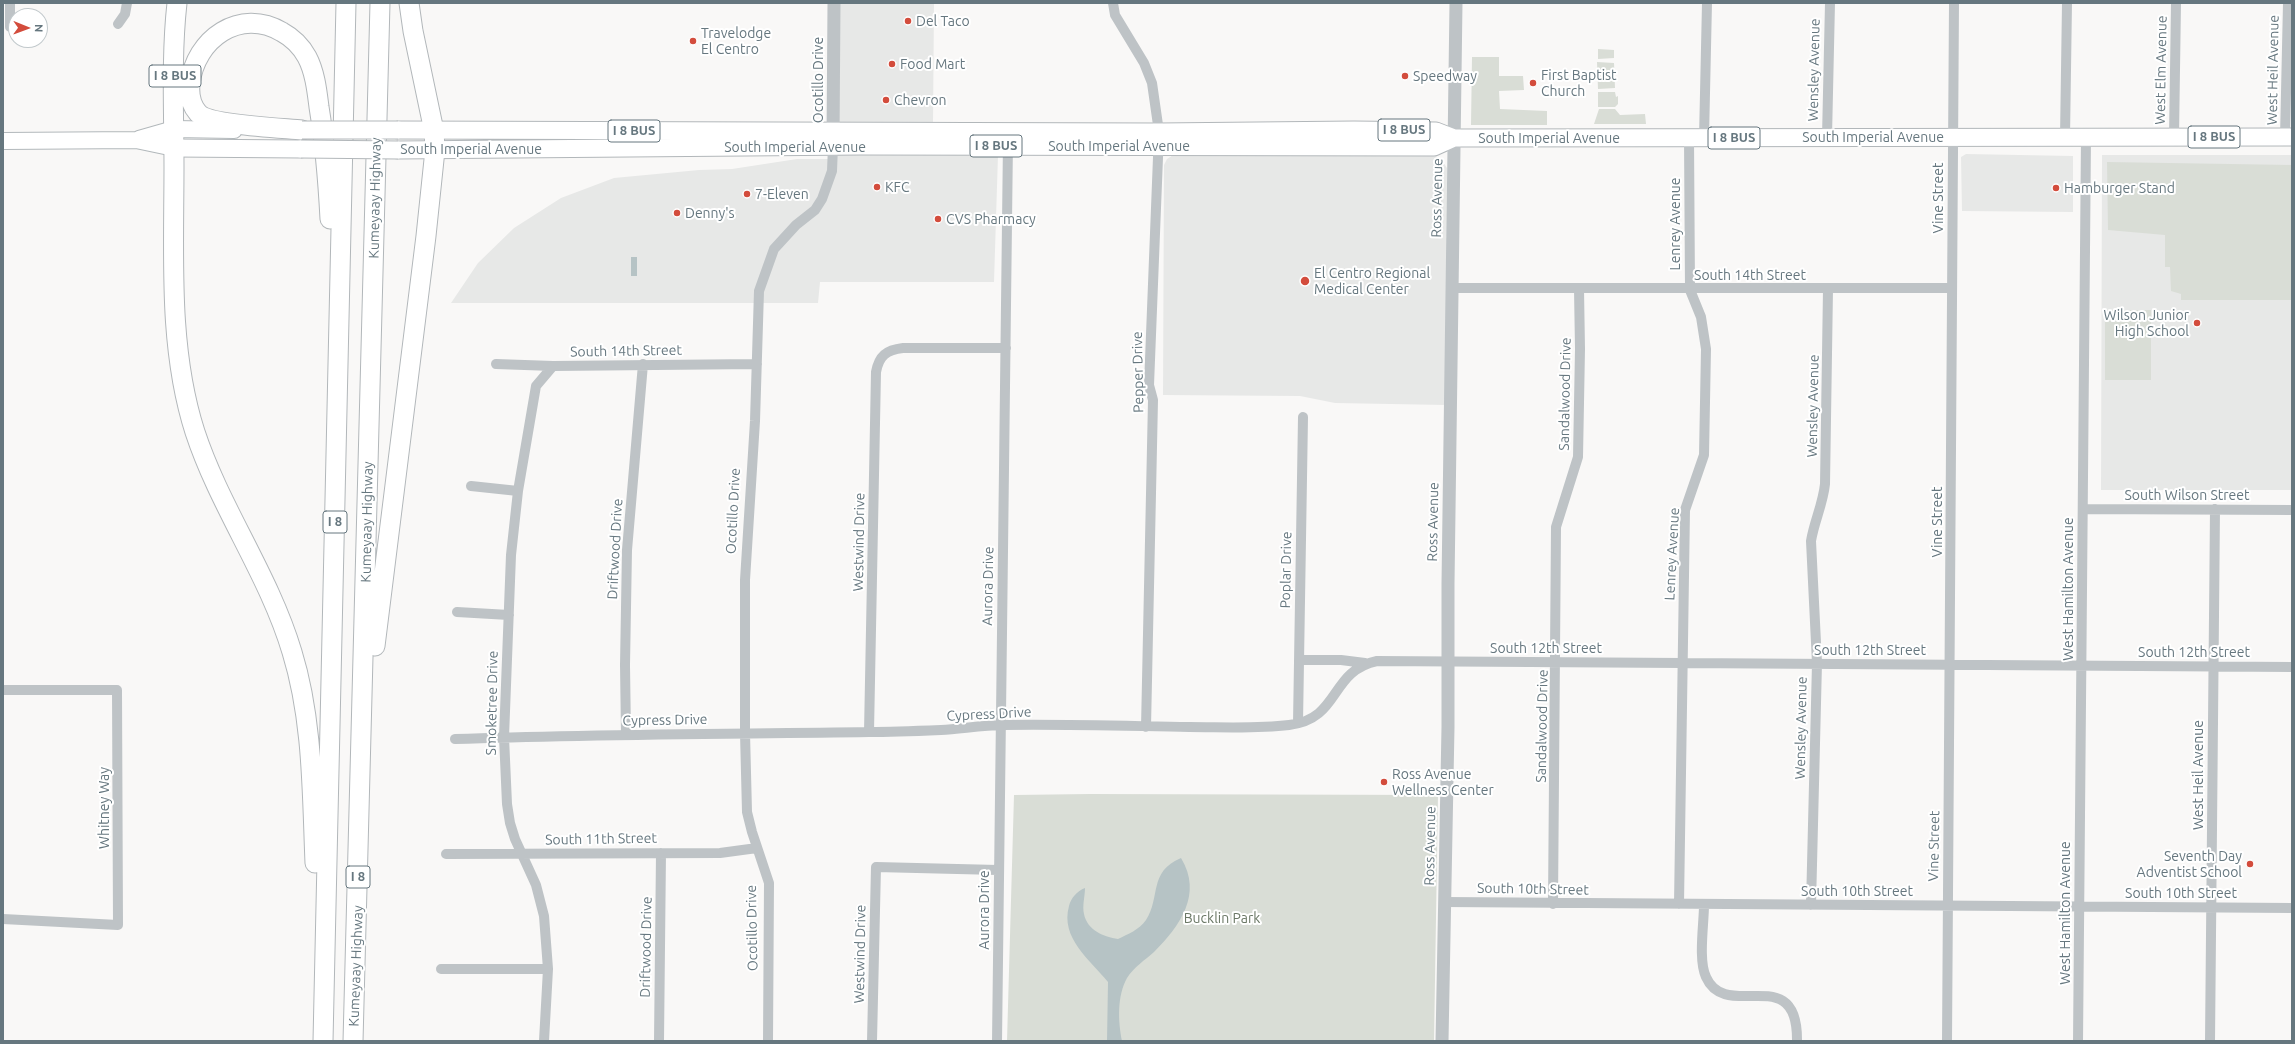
<!DOCTYPE html>
<style>
body{margin:0}
#map{position:relative;width:2295px;height:1044px;overflow:hidden;background:#f9f8f7;font-family:Ubuntu,sans-serif}
canvas{display:block}
.frame{position:absolute;inset:0;border:4px solid #66777f;pointer-events:none}
.north{position:absolute;left:8px;top:8px;width:40px;height:40px;box-sizing:border-box;background:#fff;border:1px solid #c2c9cc;border-radius:50%;rotate:91deg;font-size:11px;font-weight:700;line-height:16px;text-align:center;color:#66777f}
.north::after{content:'';display:block;margin:auto;width:14px;height:18px;background:#d34c3c;clip-path:polygon(50% 0,100% 100%,50% 72%,0 100%)}
</style>
<div id="map">
<canvas width="2295" height="1044"></canvas>
<div class="frame"></div>
<div class="north">N</div>
</div>
<script>
const context = document.querySelector('canvas').getContext('2d');
context.lineJoin = 'round';
function fillPath(path, color) {
  context.fillStyle = color;
  context.fill(path, 'evenodd');
}
function strokePath(path, color, width, dash) {
  context.strokeStyle = color;
  context.lineWidth = width;
  context.lineCap = dash ? 'butt' : 'round';
  context.setLineDash(dash || []);
  context.stroke(path);
}
function label(font, color, halo, rows, align = 'center') {
  context.font = font + ' Ubuntu,sans-serif';
  context.lineWidth = 4;
  context.setLineDash([]);
  context.textBaseline = 'middle';
  context.strokeStyle = halo;
  context.fillStyle = color;
  for (const [text, x, y, turn = 0] of rows) {
    context.save();
    context.translate(x, y);
    context.rotate((+turn || 0) * Math.PI / 180);
    context.textAlign = isNaN(turn) ? turn : align;
    if (halo) context.strokeText(text, 0, 0);
    context.fillText(text, 0, 0);
    context.restore();
  }
}
fillPath(new Path2D(`
 M835,3h99l-1,120h66l-5,159h-174l-2,21h-367l27,-40 36,-35 47,-30 53,-20 85,-8 33,-1 65,-10h35z
 M1175,154l259,2 7,3 6,9 -1,237 -111,-2 -35,-7 -137,-1 1,-230 3,-6z
 M1966,154l107,2v56l-111,-1 -1,-54z
 M2102,155h190v335h-191z`), '#e7e8e7');
fillPath(new Path2D(`
 M1598,49l16,1v8l-16,1z
 M1472,57h27v19h24l1,14 -25,1 1,18 47,2v14h-76z
 M1597,62l17,1 1,25 -17,1z
 M1598,92h17l1,5 2,-1v8l-3,3h-17z
 M1599,109h16l5,6 25,-1 1,10h-52z
 M2107,162l185,3v135h-111v-6l-10,-3 -1,-24h-5v-32l-57,-5z
 M2105,310h46v70h-46z
 M1090,794l348,1 -4,246h-427l7,-246z`), '#d9ddd6');
fillPath(new Path2D(`
 M631,257h6v19h-6z
 M1181,858c22,36 -1,68 -27,94 -9,8 -20,15 -27,26 -10,18 -9,43 -5,63h-15l1,-59c-18,-22 -48,-44 -39,-76 2,-8 8,-15 16,-18 0,8 -3,18 -1,26 3,16 20,23 34,25 10,-5 21,-9 28,-19 15,-23 2,-48 35,-62z`), '#b6c3c5');
const primary = new Path2D(`
 M139,139l35,-10 60,1
 M3,141l133,-1 38,8`);
const trunk = new Path2D(`
 M398,130l761,2 195,-2 82,1 18,7 838,-1
 M174,148l127,1
 M398,150l463,-4 573,1 20,-9`);
const motorway = new Path2D(`
 M177,3c-6,54 -3,110 -3,164 0,88 -6,181 21,265 25,76 74,143 97,220 21,68 20,140 23,211
 M302,130c-20,-2 -93,-5 -104,-17 -7,-8 -9,-19 -8,-29 5,-45 50,-77 92,-52 11,6 19,14 25,25 8,15 10,34 12,50 6,37 9,74 11,112
 M375,646l51,-410 9,-86 -1,-19 -21,-100 -4,-28
 M323,1041l23,-1038
 M353,1041l27,-1038`);
strokePath(primary, '#b2b8bb', 18);
strokePath(trunk, '#b2b7ba', 19);
strokePath(motorway, '#b2b7ba', 21);
strokePath(new Path2D(`
 M1113,3l2,12 29,48 8,20 7,49 -10,253 4,15 -7,327
 M118,24l7,-10 2,-11
 M10,27v-24
 M1827,137l3,-134
 M2065,137l2,-134
 M2174,137l2,-134
 M2285,137l3,-134
 M1704,138l3,-135
 M1452,288h500
 M496,364l57,2 204,-2
 M471,486l47,5
 M2083,509l209,1
 M457,612l52,3
 M1299,660h42l24,3
 M3,690h114l1,235 -115,-6
 M1298,723l5,-306
 M869,732l7,-360c3,-16 10,-22 27,-24h103
 M626,735l-1,-70 2,-115 16,-186
 M455,739c138,-5 276,-5 414,-7 24,0 48,-1 72,-2 20,-1 41,-5 62,-5 62,-1 124,1 186,2 33,0 67,2 100,-2 52,-6 40,-54 88,-64l915,6
 M446,854l274,-1 37,-5
 M1445,902l847,6
 M1553,904l3,-377 22,-70 2,-108 -1,-60
 M1679,904l6,-394 19,-55 2,-106 -5,-32 -11,-27 -1,-152
 M1704,905c0,19 -6,55 2,72 20,46 92,-17 91,64
 M1811,905l6,-242 -6,-122c3,-19 12,-37 14,-57l3,-195
 M441,969h107
 M544,1041l4,-72 -4,-53 -8,-31 -21,-46 -5,-16 -3,-19 -3,-67 7,-182 7,-64 18,-105 17,-20
 M659,1041l2,-188
 M768,1041l1,-158 -17,-51 -5,-20 -2,-79v-153l10,-159 4,-130 15,-42 22,-24 19,-15 7,-11 10,-28 1,-25
 M872,1041l4,-174 122,3
 M997,1041l11,-900
 M1947,1041l7,-1038
 M2078,1041l8,-904
 M2210,1041l5,-532`), '#bec3c6', 10);
strokePath(new Path2D(`
 M833,139l1,-136
 M1442,1041l6,-314v-144l8,-580`), '#bec3c6', 13);
strokePath(primary, '#fff', 16);
strokePath(trunk, '#fff', 17);
strokePath(motorway, '#fff', 19);
const trunkBridge = new Path2D(`
 M302,130h96
 M301,149l97,1`);
strokePath(trunkBridge, '#b2b7ba', 19, []);
strokePath(trunkBridge, '#fff', 17);
for (const [x, y, r, color] of [
 [908,21,4,"#d34c3c"],
 [693,41,4,"#d34c3c"],
 [892,64,4,"#d34c3c"],
 [1405,76,4,"#d34c3c"],
 [1533,83,4,"#d34c3c"],
 [886,100,4,"#d34c3c"],
 [877,187,4,"#d34c3c"],
 [2056,188,4,"#d34c3c"],
 [747,194,4,"#d34c3c"],
 [677,213,4,"#d34c3c"],
 [938,219,4,"#d34c3c"],
 [1305,281,5,"#d34c3c"],
 [2197,323,4,"#d34c3c"],
 [1384,782,4,"#d34c3c"],
 [2250,864,4,"#d34c3c"]
]) {
  const dot = new Path2D();
  dot.arc(x, y, r, 0, 2 * Math.PI);
  context.fillStyle = color;
  context.fill(dot);
  strokePath(dot, '#fff', 1.5);
}
for (const [x, y, w] of [
 [175,76,52],
 [1404,130,52],
 [634,131,52],
 [2214,137,52],
 [1734,138,52],
 [996,146,52],
 [335,522,24],
 [358,877,24]
]) {
  const box = new Path2D();
  box.roundRect(x - w / 2, y - 11, w, 22, 3);
  context.fillStyle = '#fff';
  context.fill(box);
  strokePath(box, '#66777f', 1);
}
label('bold 13px', '#66777f', null, [
 ["I 8 BUS",175,76],
 ["I 8 BUS",1404,130],
 ["I 8 BUS",634,131],
 ["I 8 BUS",2214,137],
 ["I 8 BUS",1734,138],
 ["I 8 BUS",996,146],
 ["I 8",335,522],
 ["I 8",358,877]
]);
label('14px', '#66777f', '#fff', [
 ["Del Taco",916,21],
 ["Travelodge",701,33],
 ["El Centro",701,49],
 ["Food Mart",900,64],
 ["First Baptist",1541,75],
 ["Church",1541,91],
 ["Speedway",1413,76],
 ["Chevron",894,100],
 ["KFC",885,187],
 ["Hamburger Stand",2064,188],
 ["7-Eleven",755,194],
 ["Denny's",685,213],
 ["CVS Pharmacy",946,219],
 ["El Centro Regional",1314,273],
 ["Medical Center",1314,289],
 ["Wilson Junior",2189,315,"right"],
 ["High School",2189,331,"right"],
 ["Ross Avenue",1392,774],
 ["Wellness Center",1392,790],
 ["Seventh Day",2242,856,"right"],
 ["Adventist School",2242,872,"right"]
], 'left');
label('14px', '#66777f', '#fff', [
 ["Wensley Avenue",1814,70,-89],
 ["West Elm Avenue",2161,70,-89],
 ["West Heil Avenue",2273,70,-89],
 ["Ocotillo Drive",818,80,-90],
 ["South Imperial Avenue",1873,137],
 ["South Imperial Avenue",1549,138],
 ["South Imperial Avenue",1119,146],
 ["South Imperial Avenue",795,147],
 ["South Imperial Avenue",471,149],
 ["Kumeyaay Highway",375,198,-89],
 ["Ross Avenue",1437,198,-89],
 ["Vine Street",1938,198,-90],
 ["Lenrey Avenue",1675,224,-90],
 ["South 14th Street",1750,275],
 ["South 14th Street",626,351,-1],
 ["Pepper Drive",1138,372,-91],
 ["Sandalwood Drive",1565,394,-89],
 ["Wensley Avenue",1813,406,-89],
 ["South Wilson Street",2187,495],
 ["Ocotillo Drive",733,511,-87],
 ["Kumeyaay Highway",367,522,-89],
 ["Ross Avenue",1433,522,-89],
 ["Vine Street",1937,522,-90],
 ["Westwind Drive",859,542,-89],
 ["Driftwood Drive",615,549,-87],
 ["Lenrey Avenue",1672,554,-87],
 ["Poplar Drive",1286,570,-89],
 ["Aurora Drive",988,586,-89],
 ["West Hamilton Avenue",2068,589,-90],
 ["South 12th Street",1546,648],
 ["South 12th Street",1870,650],
 ["South 12th Street",2194,652],
 ["Smoketree Drive",492,703,-89],
 ["Cypress Drive",989,714,-3],
 ["Cypress Drive",665,720,-1],
 ["Sandalwood Drive",1542,726,-89],
 ["Wensley Avenue",1801,728,-89],
 ["West Heil Avenue",2198,775,-90],
 ["Whitney Way",104,808,-90],
 ["South 11th Street",601,839,-1],
 ["Ross Avenue",1430,846,-89],
 ["Vine Street",1934,846,-89],
 ["South 10th Street",1533,889,1],
 ["South 10th Street",1857,891],
 ["South 10th Street",2181,893],
 ["Aurora Drive",984,910,-90],
 ["West Hamilton Avenue",2065,913,-90],
 ["Ocotillo Drive",752,928,-91],
 ["Driftwood Drive",646,947,-89],
 ["Westwind Drive",860,954,-89],
 ["Kumeyaay Highway",356,966,-88]
]);
label('14px', '#6a7765', '#fff', [
 ["Bucklin Park",1222,918]
]);
</script>
